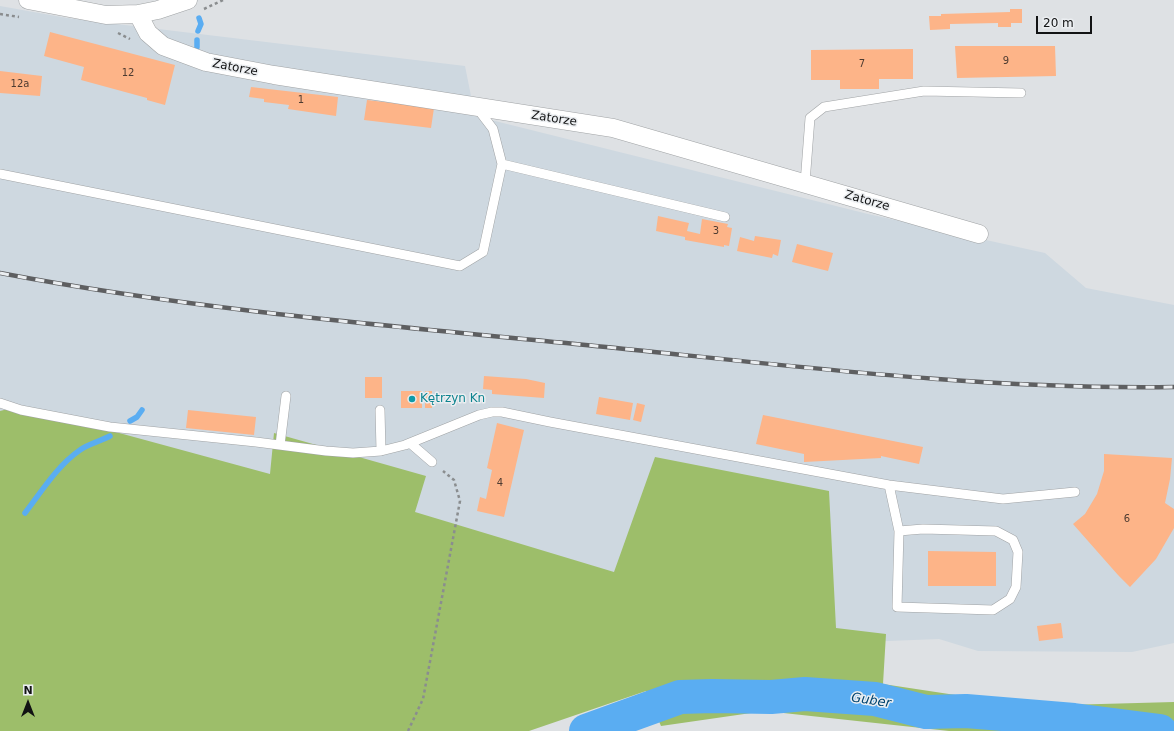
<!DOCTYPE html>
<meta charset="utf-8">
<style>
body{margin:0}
#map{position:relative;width:1174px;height:731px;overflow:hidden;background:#dee1e4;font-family:"DejaVu Sans",sans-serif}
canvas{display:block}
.north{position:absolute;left:8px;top:683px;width:40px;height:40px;-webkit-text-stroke:3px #ebeef1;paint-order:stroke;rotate:0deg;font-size:11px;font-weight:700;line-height:16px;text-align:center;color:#121314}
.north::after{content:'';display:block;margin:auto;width:14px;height:18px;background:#121314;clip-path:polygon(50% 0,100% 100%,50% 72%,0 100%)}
.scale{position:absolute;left:1036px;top:16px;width:56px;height:18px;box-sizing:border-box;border:2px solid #121314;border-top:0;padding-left:5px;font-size:12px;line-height:14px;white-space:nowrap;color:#121314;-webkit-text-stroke:3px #ebeef1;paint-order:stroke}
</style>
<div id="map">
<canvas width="1174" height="731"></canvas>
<div class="north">N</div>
<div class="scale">20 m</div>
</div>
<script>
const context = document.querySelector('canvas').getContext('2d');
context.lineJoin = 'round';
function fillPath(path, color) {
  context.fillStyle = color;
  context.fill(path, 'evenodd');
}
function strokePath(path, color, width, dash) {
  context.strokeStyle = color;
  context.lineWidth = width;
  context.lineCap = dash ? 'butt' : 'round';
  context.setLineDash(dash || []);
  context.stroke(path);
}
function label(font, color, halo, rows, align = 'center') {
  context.font = font + ' "DejaVu Sans",sans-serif';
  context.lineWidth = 3;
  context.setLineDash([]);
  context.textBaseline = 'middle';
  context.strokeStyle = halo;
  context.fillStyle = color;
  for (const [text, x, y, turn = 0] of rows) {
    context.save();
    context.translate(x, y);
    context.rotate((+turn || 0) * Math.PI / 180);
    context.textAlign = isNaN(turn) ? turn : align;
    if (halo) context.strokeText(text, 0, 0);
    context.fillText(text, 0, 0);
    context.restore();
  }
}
fillPath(new Path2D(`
 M0,6l67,12 398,48 10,50 393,98 177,39 41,35 88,17v338l-42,9 -154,-1 -39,-12 -251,10 -688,-230z`), '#ced8e0');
fillPath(new Path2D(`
 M20,406l250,68 4,-41 152,43 -11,36 199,60 41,-115 174,34 7,137 50,6 -3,50 145,22 146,-4v29h-225l-184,-20 -104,15 -15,-35 -117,40h-529v-320z`), '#9dbe6a');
strokePath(new Path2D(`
 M198,31l3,-7 -2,-6
 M197,40v7
 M130,421l7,-4 5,-7
 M25,513c17,-22 32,-47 55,-63 8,-6 21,-9 30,-14`), '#5aadf2', 5.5);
strokePath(new Path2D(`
 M586,731l94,-34 32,-1 59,1 34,-3 70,5 51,13 40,-1 108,9 86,11`), '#5aadf2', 34);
fillPath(new Path2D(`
 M1010,9h12v14h-11v4h-13v-4l-48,1v5l-20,1 -1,-14h12v-2l69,-2z
 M50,32l125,33 -10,40 -18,-5v-2l-66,-18 3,-13 -40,-11z
 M955,46h100l1,30 -99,2z
 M913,49v30h-34v10h-39v-9h-29v-30z
 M0,71l42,5 -2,20 -40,-3z
 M251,87l87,10 -2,19 -48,-7 1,-4 -25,-3v-3l-15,-2z
 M367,100l67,8 -3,20 -67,-8z
 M658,216l31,7 -2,8 13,3 2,-15 26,5 -1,3 5,1 -3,18 -5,-1v2l-39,-7v-3l-29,-6z
 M755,236l26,4 -3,16 -5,-2 -1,4 -35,-7 3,-14 14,4z
 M797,244l36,9 -5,18 -36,-9z
 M484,376l42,3 19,4 -1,15 -52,-4v-4l-9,-1z
 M365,377h17v21h-17z
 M401,391h21v17h-21z
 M425,391h7v17h-7z
 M599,397l34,6 -3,17 -34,-6z
 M637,403l8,2 -4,17 -8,-2z
 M188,410l68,7 -2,18 -68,-7z
 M763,415l160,32 -4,17 -38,-8v2l-77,4v-8l-48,-10z
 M497,423l27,7 -20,87 -27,-6 3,-14 6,2 6,-29 -5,-2z
 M1104,454l68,4 -2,21 -5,24 9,6v19l-18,31 -26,28 -12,-12 -45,-51 12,-10 12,-20 7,-23z
 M928,551l68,1v34h-68z
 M1061,623l2,15 -24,3 -2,-15z`), '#fdb488');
const service = new Path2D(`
 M502,164l223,53
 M0,174l460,92 23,-14 19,-88 -9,-35 -16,-21
 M805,183l5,-65 14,-11 100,-16 97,2
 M0,403l21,7 89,17 146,15 70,9 27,2 28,-2 24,-6 74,-30 13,-3h10l48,10 339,63 114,14 72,-7
 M380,410l1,41
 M410,443l22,19
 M280,445l6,-49
 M889,485l10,46 -2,76 96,3 17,-11 6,-12 2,-35 -5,-12 -17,-9 -73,-2 -24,2`);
const minor = new Path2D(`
 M28,0l78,15 32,-1 20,-4 30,-10
 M138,14l10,19 15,13 43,16 68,13 339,53 366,106`);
strokePath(service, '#a0a3a5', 10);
strokePath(minor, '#a0a3a5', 19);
strokePath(new Path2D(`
 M204,9l19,-9
 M0,14l19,3
 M118,33l12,6
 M408,731l15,-32 37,-198 -6,-21 -11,-9`), '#8a8d8f', 2.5, [3, 3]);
strokePath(service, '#fff', 9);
strokePath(minor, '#fff', 18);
const rail = new Path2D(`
 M0,273c200,38 404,54 606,74 189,19 378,43 568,40`);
strokePath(rail, '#5e5f61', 4.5);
strokePath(rail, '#ebeef1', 3, [9]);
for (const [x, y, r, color] of [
 [412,399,4,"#0f9aa8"]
]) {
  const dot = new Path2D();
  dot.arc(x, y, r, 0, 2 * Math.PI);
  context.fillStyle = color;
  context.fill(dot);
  strokePath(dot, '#ebeef1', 1.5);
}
label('10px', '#4d3b31', null, [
 ["9",1006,61],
 ["7",862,64],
 ["12",128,73],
 ["12a",20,84],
 ["1",301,100],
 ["3",716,231],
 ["4",500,483],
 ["6",1127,519]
]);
label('12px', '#121314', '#ebeef1', [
 ["Zatorze",235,68,11],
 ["Zatorze",554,119,9],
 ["Zatorze",867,201,16]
]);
label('12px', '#0d838f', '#ebeef1', [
 ["Kętrzyn Kn",420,399]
], 'left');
label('italic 13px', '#014470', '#ebeef1', [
 ["Guber",871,701,9]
]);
</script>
